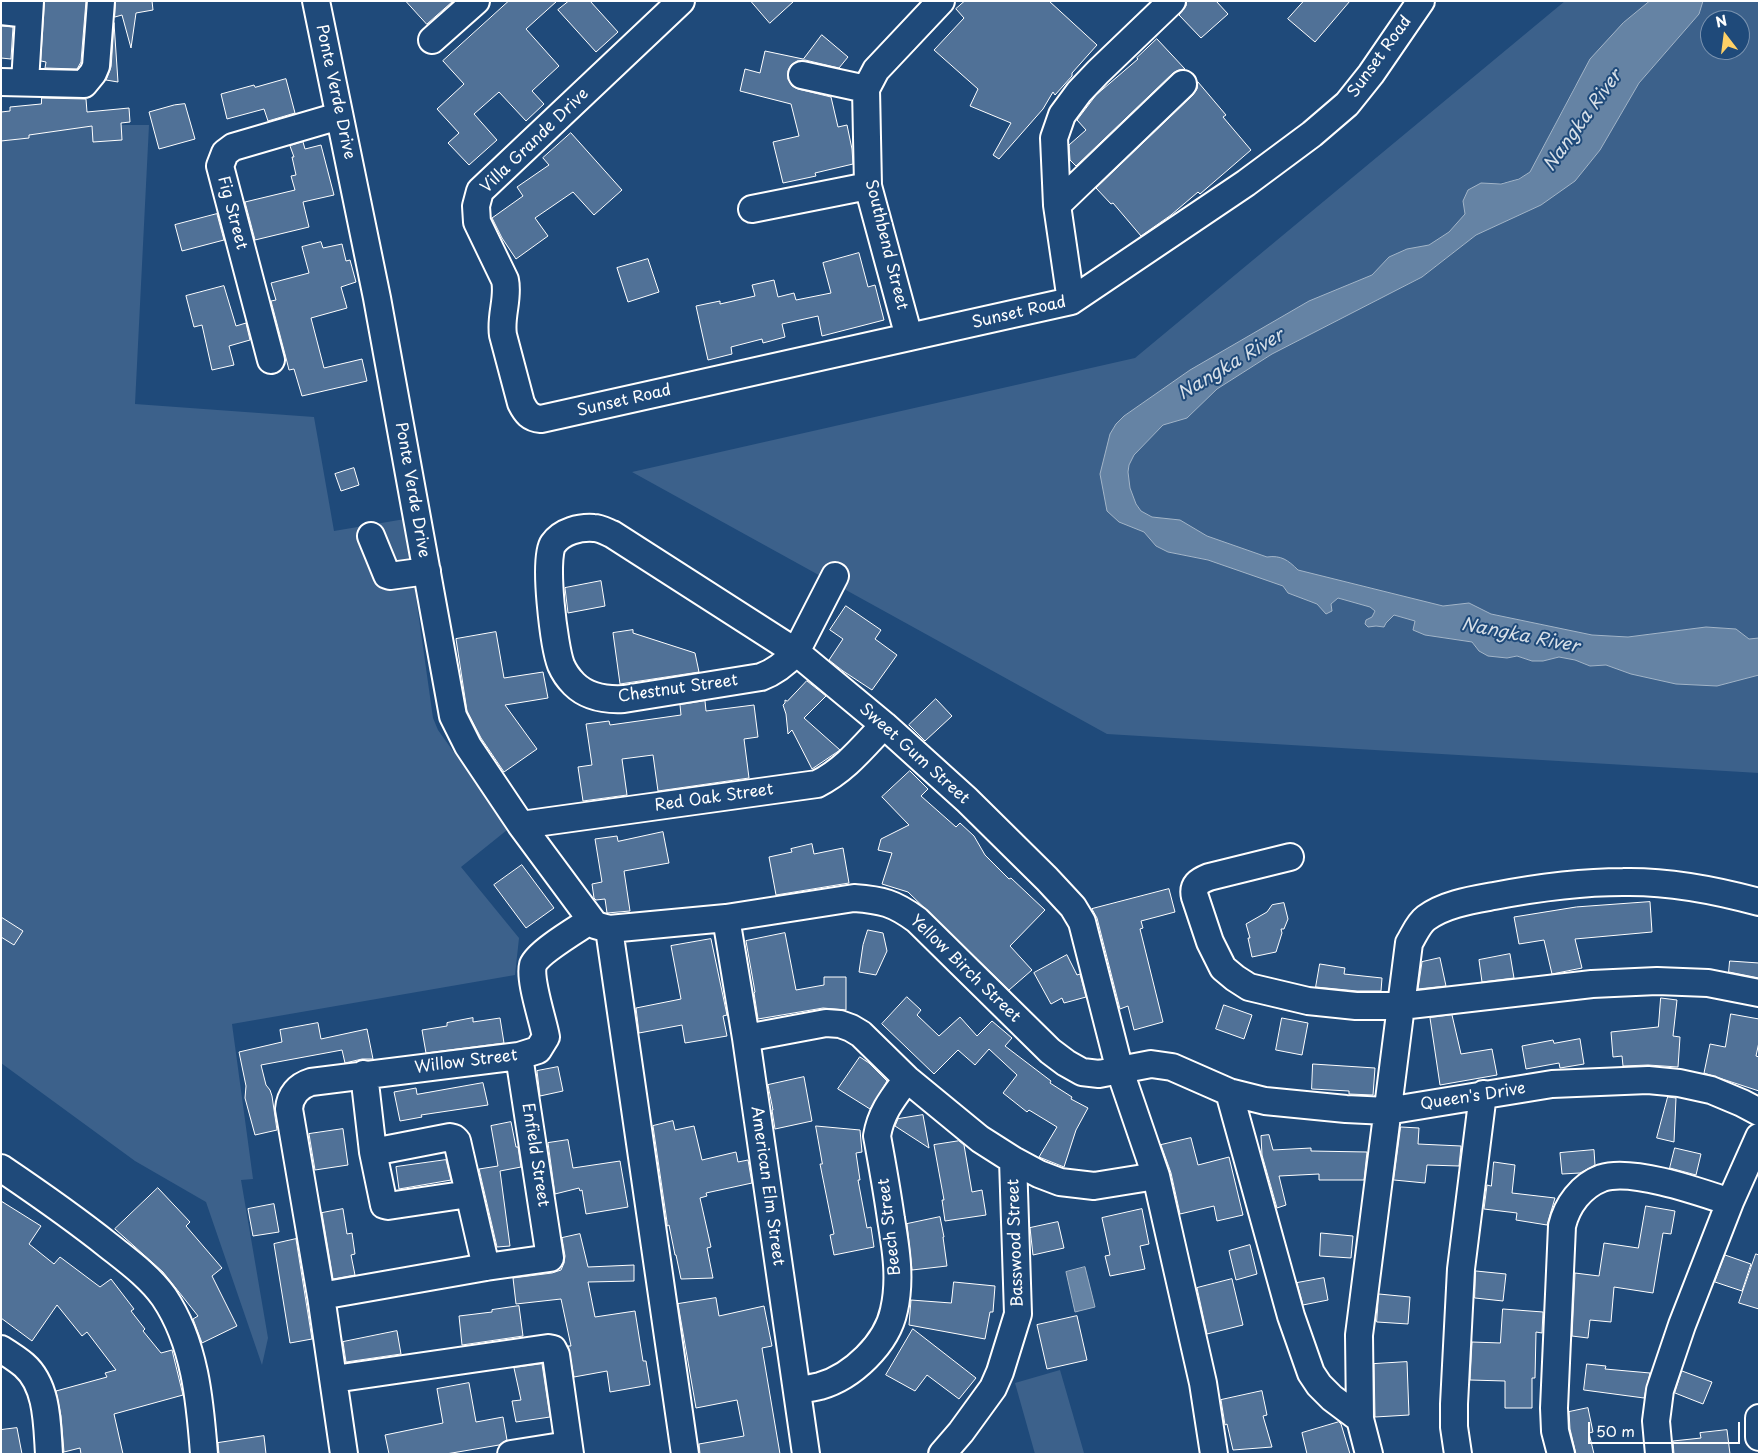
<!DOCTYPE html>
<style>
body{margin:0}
#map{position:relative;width:1760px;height:1455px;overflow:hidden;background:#1f4a7a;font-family:"Playpen Sans",sans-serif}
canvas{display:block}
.frame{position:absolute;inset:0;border:2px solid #fff;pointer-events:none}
.north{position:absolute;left:1700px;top:10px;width:50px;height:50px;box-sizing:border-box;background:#1f4a7a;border:1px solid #7992af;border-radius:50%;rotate:345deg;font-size:14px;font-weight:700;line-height:20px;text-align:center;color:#fff}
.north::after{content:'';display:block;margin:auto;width:18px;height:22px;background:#ffd166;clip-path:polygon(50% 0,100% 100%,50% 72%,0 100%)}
.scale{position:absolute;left:1588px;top:1422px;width:152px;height:22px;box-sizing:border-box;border:2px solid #fff;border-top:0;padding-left:6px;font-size:15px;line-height:18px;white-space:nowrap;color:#fff;-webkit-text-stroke:4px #1f4a7a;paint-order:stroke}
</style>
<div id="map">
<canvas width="1760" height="1455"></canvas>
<div class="frame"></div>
<div class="north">N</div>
<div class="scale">50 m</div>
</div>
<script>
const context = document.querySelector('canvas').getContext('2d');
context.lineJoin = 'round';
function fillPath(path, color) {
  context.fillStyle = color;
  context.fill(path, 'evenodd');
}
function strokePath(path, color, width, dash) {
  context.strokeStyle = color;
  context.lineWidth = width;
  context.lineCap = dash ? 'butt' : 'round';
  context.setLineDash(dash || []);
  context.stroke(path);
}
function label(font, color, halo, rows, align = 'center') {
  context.font = font + ' "Playpen Sans",sans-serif';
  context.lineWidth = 4;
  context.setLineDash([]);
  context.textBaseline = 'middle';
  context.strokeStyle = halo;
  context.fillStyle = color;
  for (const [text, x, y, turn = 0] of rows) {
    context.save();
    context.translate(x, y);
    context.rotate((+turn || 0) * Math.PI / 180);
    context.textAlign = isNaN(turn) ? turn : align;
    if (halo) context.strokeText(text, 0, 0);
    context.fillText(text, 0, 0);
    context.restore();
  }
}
fillPath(new Path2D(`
 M1565,1h85l-75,85 -45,86c-16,11 -30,12 -49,11l-18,18 2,13 -16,18 -20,13 -22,4 -18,8 -17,18 -63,26 -119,69 -66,46 -8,8 3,98 25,10 12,14 12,6 40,8 54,17 21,9 6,7 28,11 6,5 15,-11 32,9 5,4 -3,6 4,9 4,1 14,-12 22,6 9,14 47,7 7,9 28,7 10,-2 15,5h11l16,-4 16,3 15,6 16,-1 25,9 45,10 41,2 42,-11v98l-652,-39 -475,-262 503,-114z
 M1703,1h56v637l-10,1 -13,-10 -30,-2 -78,10 -36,-2 -101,-21 -22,-11 -26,3 -145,-36c-10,-10 -17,-15 -31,-13l-60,-21 -27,-16 -28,-3 -11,-6 -5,-7 -6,-16 -2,-16 1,-7 5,-10 29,-30 24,-7 30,-29 55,-35 150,-77 54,-42 65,-30 59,-55 39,-67 60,-69zM1710,20h30v30h-30z
 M1,125h148l-14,279 179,13 20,114 71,-12 28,199 5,12 20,28 54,68 -51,41 58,71 -4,37 -283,49 21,155 -12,1 27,158 -6,27 -56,-163 -71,-41 -134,-98z
 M1060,1370l24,83 -49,1 -20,-71z`), '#3c618b');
const water = new Path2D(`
 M1650,1h53l-4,13 -60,69 -39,67 -25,31 -34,24 -65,30 -54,42 -150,77 -55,35 -30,29 -24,7 -29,30 -5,10 -1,7 2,16 6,16 5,7 11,6 28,3 27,16 60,21c14,-2 21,3 31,13l145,36 26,-3 22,11 101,21 36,2 78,-10 30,2 13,10 10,-1v37l-42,11 -41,-2 -45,-10 -25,-9 -16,1 -15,-6 -16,-3 -16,4h-11l-15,-5 -10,2 -19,-2 -9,-5 -7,-9 -47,-7 -12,-5 2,-9 -21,-6 -8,8 -2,4 -8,-1 -8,1 -3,-3 1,-4 6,-3 3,-6 -5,-4 -32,-9 -7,6 1,7 -6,3 -9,-10 -29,-11 -5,-7 -75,-26 -40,-8 -12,-6 -12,-14 -25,-10 -12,-11 -7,-37 10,-40 6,-10 8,-8 66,-46 119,-69 63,-26 17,-18 18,-8 22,-4 20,-13 16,-18 -2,-13 5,-11 13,-7 20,1 18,-5 11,-7 60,-113 33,-36z
 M1085,1267l10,40 -20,5 -9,-40z`);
fillPath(water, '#6583a4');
strokePath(water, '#a3b5c8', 1);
const building = new Path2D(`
 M45,1h41l-5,61 -4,7 -32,-1 1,-6 -5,-1z
 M116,1h36l1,9 -17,3 -5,35 -9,-33 -7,2z
 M406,1h47l-26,23z
 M509,1h48l-31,28 33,37 -27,25 12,13 -18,17 -27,-29 -25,22 23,26 -28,25 -21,-22 11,-10 -22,-24 27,-25 -21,-23z
 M569,1h21l28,31 -22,20 -38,-42z
 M751,1h43l-24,22z
 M965,1h84l48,44 -25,28v3l-17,19 -2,-3 -10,17 -44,50 -6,-4 18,-32 -41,-17 8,-17 -44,-39 30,-32 -8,-9z
 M1187,1h29l12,13 -27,24 -22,-23 7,-9z
 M1304,1h46l-35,41 -27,-23z
 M114,23l4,59 -12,-2 5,-13z
 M1,26l12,1 -2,32 -10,-1z
 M822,35l26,22 -9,11 -34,-8 -8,1 -6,4 -3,6v8l4,7 6,3 33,8 7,30 9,-2 5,24 1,15 -38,9 1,3 -33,7 -10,-41 26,-6 -8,-32 -51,-13 5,-22 15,4 5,-22 38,8z
 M1157,39l28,30 -6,1 -6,3 -97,93 -6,-6 -1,-15 17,-15 -9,-10 19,-25 42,-36 -1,-1z
 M286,79l9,34 -27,8 -4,-12 -37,10 -6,-25 33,-9 1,2z
 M1198,82l28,33 -3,2 28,33 -51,44 -2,-2 -27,23 -30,21 -28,-33 -2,1 -15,-16 97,-93 4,-6z
 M42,98l44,1 1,13 42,-4 1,14 -9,1 1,17 -29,2 -1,-16 -63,9v3l-28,3v-29l9,-1v-4l31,-3z
 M185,104l10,35 -36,10 -10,-37 25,-7z
 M571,133l51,57 -28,25 -21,-23 -38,26 13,18 -32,23 -14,-21 -10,-20 31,-22 -6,-9 32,-22 -6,-7z
 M303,142l2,7 16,-4 13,50 -31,7 6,25 -54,13 -10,-38 50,-12 -4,-14 5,-1 -4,-18h2l-4,-11z
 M217,214l7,26 -42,11 -7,-26z
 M321,242l2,6 19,-4 4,17 4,-1 6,22 -15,5 6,21 -36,10 13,50 38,-9 5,22 -65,15 -8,-27 -5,1 -3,-12 -15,-57 5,-1 -5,-17 38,-10 -7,-26z
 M859,253l9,34 7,-2 9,35 -62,16 -4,-20 -36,8 3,13 -22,6 -1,-4 -31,8 1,7 -24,6 -12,-54 24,-5v3l35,-8 -3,-11 22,-5 4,17 16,-4 2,7 35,-7 -8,-30z
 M648,259l11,33 -31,10 -11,-34z
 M224,286l12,40 10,-3 4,17 -21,6 5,19 -22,5 -10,-45 -8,2 -8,-31z
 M354,468l5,17 -18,6 -6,-17z
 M601,581l4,25 -37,7 -3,-25z
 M846,606l35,24 -6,9 22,16 -25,35 -29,-19 -14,-11 14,-21 -13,-9z
 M633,630v3l62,20 4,19 -79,12 -7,-51z
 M496,632l8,46 39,-6 5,26 -43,7 32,44 -33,23 -23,-34 -14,-27 -11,-72z
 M807,681l19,15 -22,22 36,32 -28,19 -20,-39 -4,4 -2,-20 -3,-9 2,-2v-3l2,1z
 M936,699l16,17 -27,25 -16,-16z
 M705,701l1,10 48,-6 4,32 -14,2 5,39 -91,13 -5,-36 -31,4 5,36 -44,6 -5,-34 14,-2 -6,-41 23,-3 1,4 71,-10 -1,-10z
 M910,771l18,18 -7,7 35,31 4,-4 14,13 11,19 24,24 2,-1 34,32 -35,36 22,24 -23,20 -101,-98 -26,-8 10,-31 -14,-3 3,-11 28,-14 -27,-28z
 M663,832l6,31 -45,8 6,40 -23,2 -2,-14 -9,1 -2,-2 -2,-14 10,-2 -7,-43 22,-3 1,5z
 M812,844l2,10 29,-6 6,35 -73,12 -7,-38 23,-5 -1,-3z
 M522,865l32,43 -28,20 -32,-43z
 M1169,889l6,23 -34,9 2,7 -3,1 23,93 -29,8 -6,-24 -8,3 -23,-91 -5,-9z
 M1650,902l2,30 -77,7 7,29 -30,6 -8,-34 -25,4 -5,-27 62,-10z
 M1284,903l4,16 -4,10h-3l1,4 -6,19 -24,5 -4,-19h2l-4,-14 21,-12 5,-7z
 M1,917l22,14 -9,14 -13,-8z
 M868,930l15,3 4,18 -11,24 -17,-3 4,-27z
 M785,933l11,57 28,-5v-8h22v33l-23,-2 -65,11 -4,-26 1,-1 -9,-51z
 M711,939l16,76 -4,1 4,20 -42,7 -3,-18 -43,8 -3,-25 45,-9 -10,-53z
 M1510,954l4,24 -32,4 -3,-22z
 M1067,955l10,20 3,-1 6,23 -22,6 -2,-5 -11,6 -17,-31z
 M1440,958l6,28 -28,3 4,-27z
 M1730,961l29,2v15l-30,-6z
 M1320,964l25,4 -1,6 38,4 -1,13h-24l-41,-4z
 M907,997l14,13 -4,5 22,21 21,-19 17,19 15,-15 20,17 -7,8 46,35 -1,2 22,14 -1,2 17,9 -12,22 -12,37 -25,-10 18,-30 -28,-17 -2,2 -24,-19 14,-18 -28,-26 -14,16 -17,-15 -24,24 -52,-50z
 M1661,998l16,2 -4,36 7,1 -2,30 -30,-2 -25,1 -1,-10 -9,1 -2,-25 47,-5z
 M1224,1005l28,10 -8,24 -28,-10z
 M1731,1014l28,5v23l-3,14 3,1v34l-55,-18 6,-29 15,3z
 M1452,1015l9,39 31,-5 5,26 -57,10 -10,-67z
 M473,1018v4l27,-4 4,25 -78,10 -4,-23 25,-4v-3z
 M1282,1018l26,5 -6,32 -26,-5z
 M318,1023l3,16 46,-10 6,30h-11l-17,4 -3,-13 -81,15 5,20 4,5 2,6 5,34 -22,5 -10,-37 1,-12 -7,-34 43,-10 -2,-12z
 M1580,1039l4,25 -24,4 -1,-5 -33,6 -4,-23 31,-6 1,3z
 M860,1057l9,6 18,18 -17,28 -32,-20z
 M1313,1064l62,4 -2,27 -24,-1v-3l-37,-2z
 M558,1067l5,24 -23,5 -3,-25z
 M804,1077l8,44 -37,8 -3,-19h1l-5,-25z
 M483,1083l5,22 -67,10 1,2 -22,4 -6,-29 22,-4 1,6z
 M1668,1097l8,1 -2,44 -17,-4z
 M923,1115l6,33 -34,-22 3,-7z
 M673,1121l2,9 19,-4 8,34 34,-8 2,10 10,-2 4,23 -46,10 1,3 -7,2 11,49 -4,1 6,30 -32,1 -5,-24h-1l-6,-30 -2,1v-4l-14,-96z
 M511,1122l5,25h2l3,20 -21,4 10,75 -13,1 -18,-78 19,-3 -7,-40z
 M816,1126l44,4 2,22 -6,1 4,27h-2l9,48 4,-1 3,20 -40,8 -4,-20 4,-1 -14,-70h2z
 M1401,1127l18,1 -1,16 43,2 -2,20 -32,-1 -2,18 -31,-3z
 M343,1129l5,36 -33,5 -6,-36z
 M1269,1135l4,15 38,-2v3l56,1 -3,28h-45v-6l-40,2 7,29 -9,3 -15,-53 -1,-19z
 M1191,1138l7,27 31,-8 14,58 -26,6 -3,-15 -34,8 -9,-41 -10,-28z
 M568,1140l5,28 47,-7 8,46 -42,7 -4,-24 -2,1 -1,-3 -24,6 -7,-51z
 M959,1141l5,4 8,47 10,-2 4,25 -41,6 -3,-21h2l-10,-55z
 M1675,1148l26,6 -5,21 -26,-7z
 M1594,1150l1,15 -15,8 -18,1 -2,-21z
 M446,1160l5,20 -52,9 -3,-22z
 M1494,1162l21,3 -3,28 43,5 -8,27 -31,-5 1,-7 -33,-4 3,-24 4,1z
 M158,1188l32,34 -4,4 36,42 -10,8 25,50 -35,17 -9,-24 5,-3 -35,-44 -48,-43z
 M1,1201l40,25 -12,18 25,20 6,-7 40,30 11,-8 23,30 -3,2 14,18 -2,2 18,22 11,-3 11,45 -69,19 9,40h-42l-1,-6 -16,4 -3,-36 -5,-25 51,-14 -2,-4 11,-3 -29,-38 -5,4 -25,-31 -25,36 -31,-23z
 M274,1204l5,28 -26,4 -5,-27z
 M1646,1206l29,5 -4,23 -8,-1 -10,60 -39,-6 -3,35 -21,-2 -2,18 -16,-2 3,-63 24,3 5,-33 34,5z
 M343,1209l4,25 5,-1 3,21 -4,1 4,20 -22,4 -11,-66z
 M1142,1209l7,35 -9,2 5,23 -35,7 -5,-20 5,-1 -8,-37z
 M940,1217l4,20h-1l4,29 -35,4 -5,-46z
 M1058,1222l6,26 -31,7 -3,-27z
 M1321,1233l32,3 -2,22 -31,-2z
 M580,1234l8,33 46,-2v16l-46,1 7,35 40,-6 8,50h3l4,24 -40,7 -3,-21 -33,6 -6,-31h3l-10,-47 -45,5 -3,-26 39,-5 9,-3 3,-7 1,-7 -3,-18z
 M296,1239l16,100 -22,4 -16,-99z
 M1250,1245l7,29 -21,6 -7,-29z
 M1756,1254l3,1v54l-20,-6z
 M1725,1255l26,9 -9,27 -27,-9z
 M1476,1271l30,3 -3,27 -28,-3z
 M1324,1278l4,22 -25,5 -6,-22z
 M1232,1279l11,46 -36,9 -10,-46z
 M954,1282l41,4 -2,26h-3l-5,27 -76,-14 2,-25 40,3z
 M1379,1294l31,3 -2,27 -31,-2z
 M716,1298l3,18 45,-10 8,40 -10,2 18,106h-80l-1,-10 45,-8 -7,-36 -41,8 -18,-104z
 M519,1306l4,30 -61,9 -3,-29 33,-4v-2z
 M1503,1309l40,3 -1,21 -6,-1 -1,46h-3v30h-27v-27l-35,-1 2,-38 28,1z
 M1077,1316l10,44 -40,9 -10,-44z
 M913,1329l63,49 -17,21 -32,-24 -12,16 -29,-16z
 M397,1331l4,23 -55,8 -3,-20z
 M1407,1362l2,53 -34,2 -1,-53z
 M542,1364l8,53 -34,5 -4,-21 9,-1 -7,-32z
 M1587,1364l19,2 -1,3 45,4 -6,25 -60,-8z
 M1682,1371l30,11 -9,22 -28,-11z
 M469,1383l7,39 27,-5 4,23 -8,5 -53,9h-57l-4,-19 58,-12 -6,-34z
 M1262,1391l5,24 -4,1 9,31 -39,3 -6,-26 -2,1 -4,-25z
 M1588,1408l5,24 -4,1 5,21h-18l-6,-25 -1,-17z
 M1339,1422l2,2 9,30h-43l-5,-21z
 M17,1428l5,26h-21v-24z
 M1727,1430l3,24h-56l-1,-13 28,-3 -1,-5z
 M264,1436l2,18h-47l-1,-11z`);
fillPath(building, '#507197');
strokePath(building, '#fff', 1);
const minor = new Path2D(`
 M316,1l61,297 76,418 15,30 53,79 74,100 14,4 117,-11 128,-20c28,2 40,5 63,22l133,131 16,12 16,9 17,2 52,-10 21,3 57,25 36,9 81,8 41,2 165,-27 96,-4 31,3 32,7 31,13 17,9
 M681,1l-201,190 -4,15 1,16 28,58c4,18 -5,36 -2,55l18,68c5,10 9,15 20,16l530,-118 175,-118 66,-49 35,-30 24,-30 50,-73
 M1,11l28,3
 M432,40l44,-39
 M802,75l64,14
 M1,82l83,2 9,-11 3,-7 5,-65
 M25,82l5,-81
 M1057,205l126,-121
 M752,209l116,-23
 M1071,301l-14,-96 -3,-67 8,-23 17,-23 19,-20 74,-71
 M909,337l-41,-151 -2,-97 10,-19 65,-69
 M271,360l-51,-194 5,-13 8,-6 106,-31
 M371,536l16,39 3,1 37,-5
 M835,576l-39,76c-10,11 -21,20 -35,25l-137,22c-18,1 -37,-2 -50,-15 -5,-5 -10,-12 -13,-19 -7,-18 -18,-107 -8,-121 9,-13 27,-17 41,-16 6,0 13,4 18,6l184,118 88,73 83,75 80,79 26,28 9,15 38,149 36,105 47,207 11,71
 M521,825l296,-41c28,-14 46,-37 67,-59
 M1290,857l-81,20c-10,4 -17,8 -14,20l15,45 13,26 12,10 14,9 59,14 48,5h45l191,-22 65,-3 51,2 51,10
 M726,918l20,120 60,416
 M609,929l76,525
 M746,1038l80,-15 14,1 11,4 10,6 46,45 73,60 33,21 26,14 21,8 34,4 62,-10
 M364,1074l9,78 11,53 4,1 81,-12
 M1229,1092l62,224 20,57 8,12 13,13 28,21
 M373,1152l77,-15 4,1 3,3 29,126
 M1,1168c37,25 73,50 108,78 19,15 41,31 55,51 31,46 36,104 40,157
 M321,1296l165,-29 64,-9 -31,-202
 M1,1349c8,5 16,10 23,16 24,21 23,60 25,89
 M334,1379l214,-31 5,1 3,6 14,99
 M797,1390c7,-1 15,-2 23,-4 32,-9 67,-42 74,-76 7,-30 2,-61 -3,-91 -4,-28 -9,-56 -14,-83 4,-24 16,-38 30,-57
 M1759,1418v19
 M344,1454l-23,-158 -32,-187c1,-14 9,-23 22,-27l208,-26 19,-6 8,-13c-3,-17 -17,-57 -13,-72 5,-13 45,-36 58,-45
 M511,1454l57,-9
 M942,1454l19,-22 32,-44 7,-16 18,-58 -5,-154
 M1369,1454l-9,-35 -1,-84 50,-392c5,-8 9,-19 17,-25 19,-14 46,-18 68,-22 42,-8 86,-14 129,-14 45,-1 92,8 136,20
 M1458,1454l-4,-27v-23l7,-135 22,-175
 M1561,1454l-6,-23 -1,-23 8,-182c5,-21 19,-40 40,-48 30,-10 98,14 128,24
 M1659,1454l-3,-33 4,-31 22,-65 48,-123 29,-65`);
strokePath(minor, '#fff', 30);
strokePath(minor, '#1f4a7a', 26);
label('16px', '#fff', '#1f4a7a', [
 ["Sunset Road",1380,57,-54],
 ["Ponte Verde Drive",335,92,78],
 ["Villa Grande Drive",535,141,-44],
 ["Fig Street",232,213,75],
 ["Southbend Street",886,245,76],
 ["Sunset Road",1019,313,-13],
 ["Sunset Road",624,401,-13],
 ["Ponte Verde Drive",412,490,80],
 ["Chestnut Street",678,689,-8],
 ["Sweet Gum Street",914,754,42],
 ["Red Oak Street",714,798,-8],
 ["Yellow Birch Street",965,969,44],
 ["Willow Street",466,1062,-7],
 ["Queen's Drive",1473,1097,-9],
 ["Enfield Street",535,1155,81],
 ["American Elm Street",767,1186,82],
 ["Beech Street",890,1227,-97],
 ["Basswood Street",1016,1243,-92]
]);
label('italic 18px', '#d8e0e8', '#1f4a7a', [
 ["Nangka River",1583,121,-54],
 ["Nangka River",1231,365,-31],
 ["Nangka River",1520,636,11]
]);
</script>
